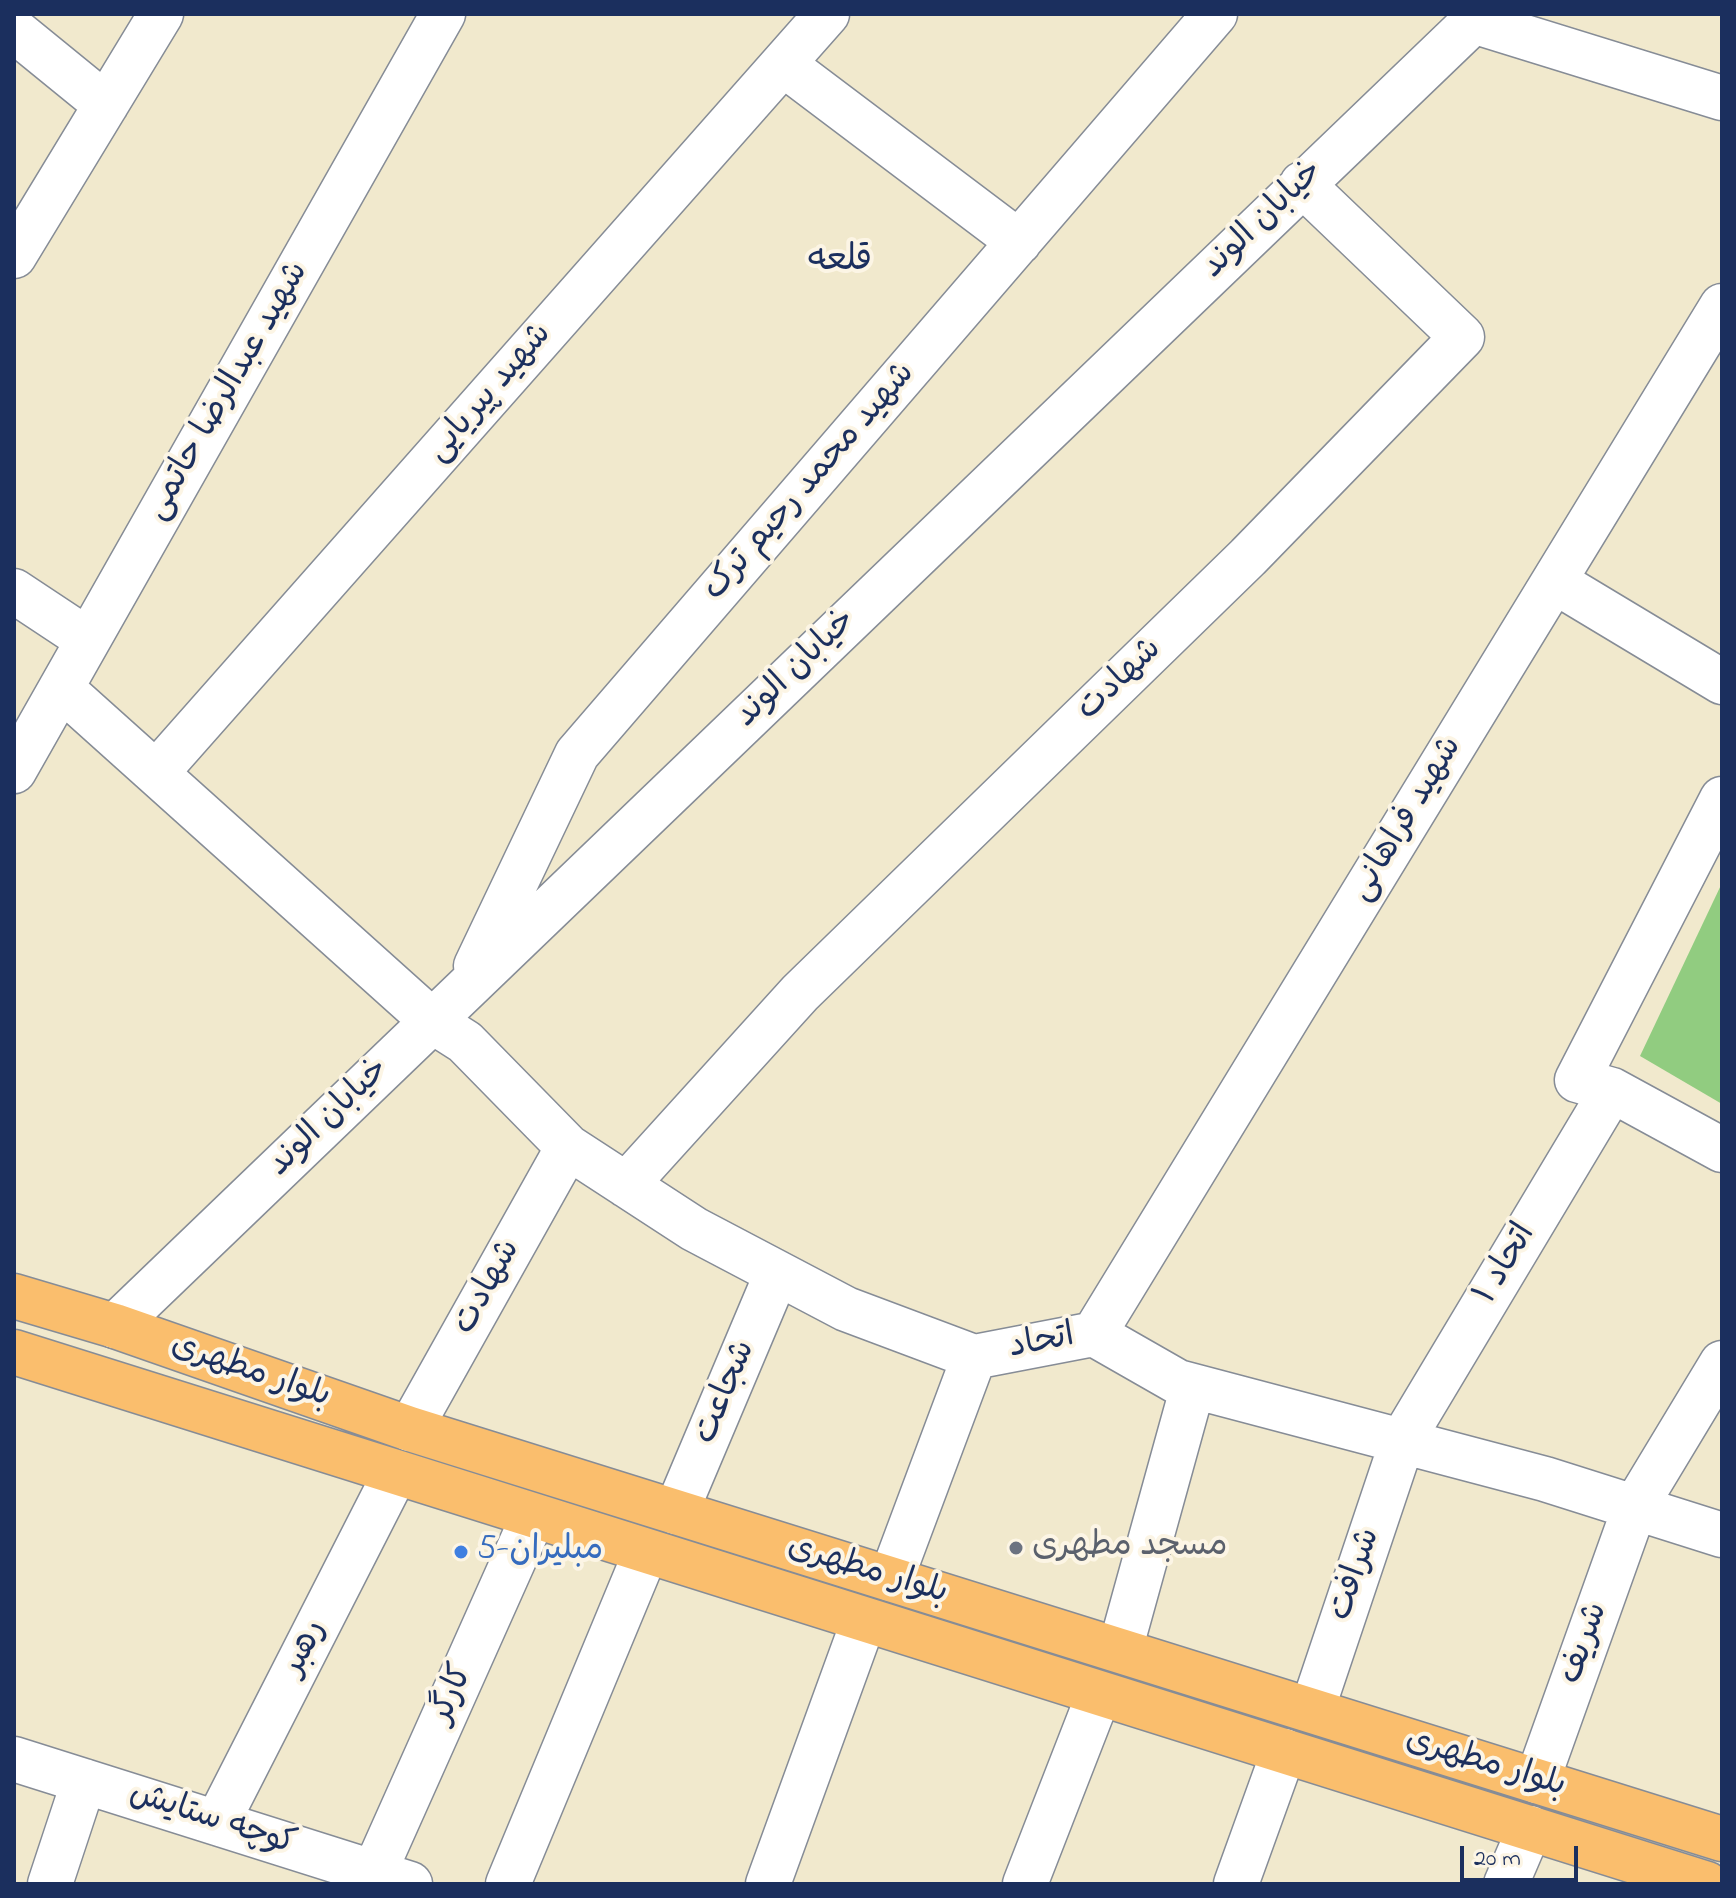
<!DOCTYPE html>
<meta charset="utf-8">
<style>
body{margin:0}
#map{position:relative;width:1736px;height:1898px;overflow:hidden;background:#f1e9cd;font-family:"Indie Flower",sans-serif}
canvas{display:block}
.frame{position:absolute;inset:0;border:16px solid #1b2f5e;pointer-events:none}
.scale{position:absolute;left:1460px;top:1846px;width:118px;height:36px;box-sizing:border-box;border:4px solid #1b2f5e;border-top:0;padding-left:10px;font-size:24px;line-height:28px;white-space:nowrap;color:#1b2f5e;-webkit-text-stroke:6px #fcf5e5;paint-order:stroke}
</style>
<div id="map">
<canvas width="1736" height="1898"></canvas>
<div class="frame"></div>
<div class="scale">20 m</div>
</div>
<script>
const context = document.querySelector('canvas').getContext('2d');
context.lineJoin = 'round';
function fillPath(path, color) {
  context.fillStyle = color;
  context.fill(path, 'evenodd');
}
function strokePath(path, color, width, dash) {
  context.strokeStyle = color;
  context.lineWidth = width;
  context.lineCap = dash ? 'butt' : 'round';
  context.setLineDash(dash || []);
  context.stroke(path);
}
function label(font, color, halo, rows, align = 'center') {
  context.font = font + ' "Indie Flower","Playpen Sans Arabic",sans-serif';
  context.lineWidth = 8;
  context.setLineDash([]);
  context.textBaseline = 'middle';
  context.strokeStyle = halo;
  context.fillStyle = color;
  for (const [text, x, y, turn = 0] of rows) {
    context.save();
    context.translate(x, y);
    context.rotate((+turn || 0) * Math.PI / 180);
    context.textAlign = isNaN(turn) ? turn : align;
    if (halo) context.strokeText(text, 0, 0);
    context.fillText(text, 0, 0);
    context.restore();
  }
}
fillPath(new Path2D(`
 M1722,883v221l-82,-48z`), '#91cc80');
const minor = new Path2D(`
 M1473,21l249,77
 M14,30l92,75
 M783,64l236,178
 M14,256l147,-242
 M1554,581l168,101
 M14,591l74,49
 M61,688l371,333 33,21 103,105 126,82 152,80 128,48 120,-23 84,48 367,97 177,56
 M14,771l429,-757
 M156,773l671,-759
 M1722,799l-145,281 35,10 110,60
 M476,966l101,-212 638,-740
 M626,1185l174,-192 448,-436 214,-220 -160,-153
 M115,1326l1366,-1312
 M1094,1334l628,-1028
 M410,1429l158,-282
 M676,1512l101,-239
 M891,1579l83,-222
 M1120,1650l73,-264
 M1312,1710l91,-271 209,-349
 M14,1759l396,125
 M1537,1781l98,-274 87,-144
 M217,1823l178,-349
 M374,1873l159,-356
 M50,1884l34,-103
 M508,1884l138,-332
 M768,1884l96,-264
 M1025,1884l74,-190
 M1236,1884l48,-133
 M1506,1884l24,-56`);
const major = new Path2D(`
 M14,1296l101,30 295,103 1312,410
 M14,1352l1693,532`);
strokePath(minor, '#868c96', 47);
strokePath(major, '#868c96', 47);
strokePath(minor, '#fff', 44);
strokePath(major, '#fabe6d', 44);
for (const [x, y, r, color] of [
 [1016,1548,8,"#6b7280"],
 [461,1552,8,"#3f7fe0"]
]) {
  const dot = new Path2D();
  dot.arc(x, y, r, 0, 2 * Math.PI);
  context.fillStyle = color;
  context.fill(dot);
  strokePath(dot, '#fcf5e5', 3);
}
label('34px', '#1b2f5e', '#fcf5e5', [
 ["خیابان الوند",1264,221,-44],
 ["شهید عبدالرضا حاتمی",229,392,-60],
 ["شهید پیریایی",491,394,-49],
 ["شهید محمد رحیم ترک",811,483,-49],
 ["خیابان الوند",797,670,-44],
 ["شهادت",1121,681,-44],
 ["شهید فراهانی",1408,820,-59],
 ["خیابان الوند",330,1119,-44],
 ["اتحاد ۱",1507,1265,-59],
 ["شهادت",489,1288,-61],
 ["اتحاد",1042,1344,-11],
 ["بلوار مطهری",250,1373,19],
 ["شجاعت",727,1393,-67],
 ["بلوار مطهری",867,1572,17],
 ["شرافت",1357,1575,-71],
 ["شریف",1586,1644,-70],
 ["رهبر",306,1649,-63],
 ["کارگر",454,1695,-66],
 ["بلوار مطهری",1485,1765,17],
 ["کوچه ستایش",212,1821,18]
]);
label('34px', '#5b616d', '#fcf5e5', [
 ["مسجد مطهری",1032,1548]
], 'left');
label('34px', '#366cbe', '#fcf5e5', [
 ["مبلیران-5",477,1552]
], 'left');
label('36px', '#1b2f5e', '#fcf5e5', [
 ["قلعه",840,263]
]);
</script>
